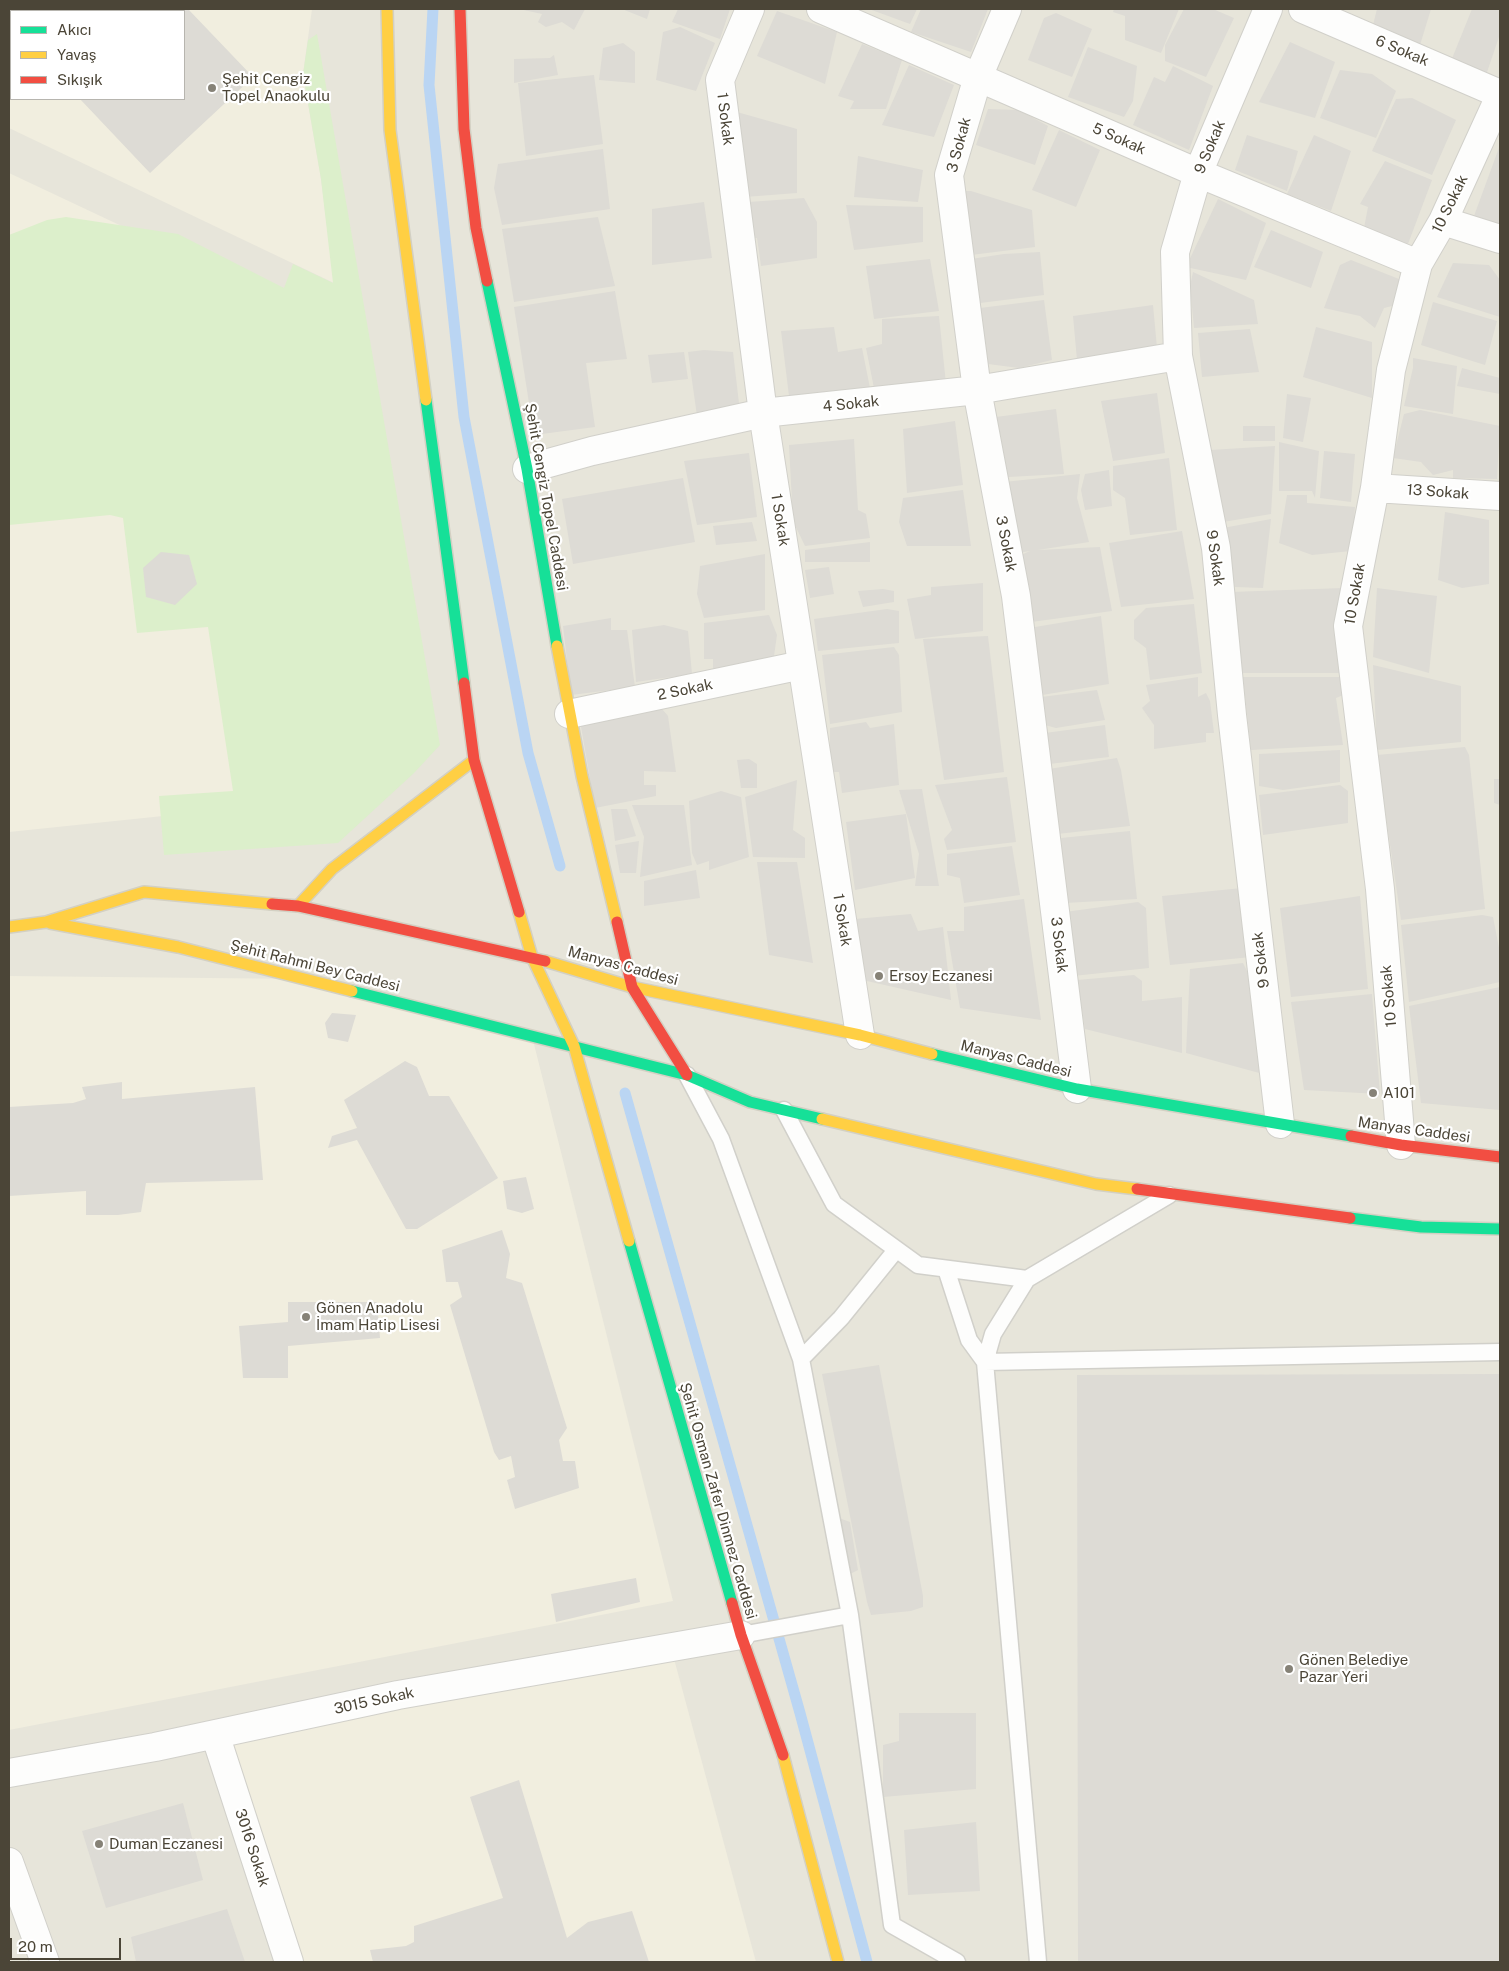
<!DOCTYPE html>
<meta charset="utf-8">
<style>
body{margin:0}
#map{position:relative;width:1509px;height:1971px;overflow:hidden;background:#f3f2ed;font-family:"Public Sans",sans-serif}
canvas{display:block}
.frame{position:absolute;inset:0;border:10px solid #4b4537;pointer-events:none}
.legend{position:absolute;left:10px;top:10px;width:175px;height:90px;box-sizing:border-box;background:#fff;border:1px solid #b7b5af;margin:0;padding:6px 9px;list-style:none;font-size:15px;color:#4b4537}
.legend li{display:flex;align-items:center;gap:10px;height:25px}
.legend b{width:25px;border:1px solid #b7b5af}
.scale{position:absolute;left:10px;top:1938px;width:111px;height:22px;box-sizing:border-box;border:2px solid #4b4537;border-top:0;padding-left:6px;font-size:15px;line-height:18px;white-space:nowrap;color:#4b4537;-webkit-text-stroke:4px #fff;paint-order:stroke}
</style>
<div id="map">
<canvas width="1509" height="1971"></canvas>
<div class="frame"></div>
<ul class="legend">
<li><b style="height:6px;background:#16e098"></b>Akıcı</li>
<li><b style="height:6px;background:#ffcf43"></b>Yavaş</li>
<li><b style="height:6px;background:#f24e42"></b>Sıkışık</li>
</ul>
<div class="scale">20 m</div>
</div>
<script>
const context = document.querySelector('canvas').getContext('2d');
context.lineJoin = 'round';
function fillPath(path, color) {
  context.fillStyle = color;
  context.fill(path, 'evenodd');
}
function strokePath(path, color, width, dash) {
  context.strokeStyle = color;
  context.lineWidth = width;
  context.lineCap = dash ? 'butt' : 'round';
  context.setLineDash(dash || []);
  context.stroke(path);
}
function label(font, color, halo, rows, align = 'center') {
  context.font = font + ' "Public Sans",sans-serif';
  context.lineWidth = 4.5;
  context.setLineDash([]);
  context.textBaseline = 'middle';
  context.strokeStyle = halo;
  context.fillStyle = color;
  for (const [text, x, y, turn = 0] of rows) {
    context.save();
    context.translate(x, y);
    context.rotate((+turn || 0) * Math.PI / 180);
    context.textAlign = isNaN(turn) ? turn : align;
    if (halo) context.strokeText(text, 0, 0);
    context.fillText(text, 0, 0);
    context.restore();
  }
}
fillPath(new Path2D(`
 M9,9h1491v1953h-1491zM11,11h173v88h-173z`), '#e7e5da');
fillPath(new Path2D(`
 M83,9h229l-9,65 18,105 13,104 -325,-155v-50l2,-2v23h173v-88h-103z
 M9,173l291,137 17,490 -308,32z
 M9,976l299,3 223,53 142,569 -664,129z
 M670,1644l86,318h-454l-74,-221z`), '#f1eedf');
fillPath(new Path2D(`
 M317,34l123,711 -26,28 -76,70 -174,12 -5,-59 74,-5 -25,-164 -71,6 -14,-115 -13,-3 -101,10v-290l38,-15 19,-3 112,17 106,54 9,-24 40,19 -12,-104 -18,-105 5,-34z`), '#dcefcb');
strokePath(new Path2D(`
 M433,9l-4,76 35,332 64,336 32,113
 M625,1093l175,620 67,249`), '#bad5f3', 11);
fillPath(new Path2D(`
 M129,9h59l65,68 -103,96 -70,-74h104v-88h-58z
 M519,9h66l-11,21 -12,-8 -16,5 -8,-5 4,-8z
 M622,9h28l-3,10z
 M678,9h52l-10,30 -48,-17z
 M869,9h48l-7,15z
 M921,9h67l-17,43 -60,-20z
 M1114,9h65l-18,44 -36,-13v-24l-12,-4z
 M1184,9h29l21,9 -28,59 -41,-16v-16z
 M1377,9h54l-11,36 -48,-16z
 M1472,9h28v25l-15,44 -36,-12z
 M777,11l60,21 -12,52 -68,-28z
 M1056,13l36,16 -20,48 -44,-17 16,-42z
 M680,27l35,16 -19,48 -40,-11 7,-48z
 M1290,42l45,20 -20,56 -56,-16z
 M623,43l12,9v31l-36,-3 4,-32z
 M862,44l40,16 -16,49h-36l4,-8 -16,-5z
 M1088,47l49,19 -4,35 -9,16 -56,-20z
 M554,55l4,20 -44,8v-24l36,-1z
 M909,65l45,20 -20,52 -52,-12z
 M1173,66l40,20 -24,64 -56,-25 21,-48 11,5z
 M1340,70l32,4 24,17 -20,47 -56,-20z
 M594,75l9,69 -77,12 -8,-73z
 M1412,98l44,22 -24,55 -60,-24 24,-52z
 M988,109l31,1 29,16 -13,39 -59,-20z
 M737,112l60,17v64l-52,4z
 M1059,130l41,20 -24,57 -44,-17z
 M1247,135l51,16 -11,40 -52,-21z
 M1314,135l37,16 -20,60 -44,-17z
 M1500,145v79l-26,-8z
 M603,149l7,60 -108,16 -8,-37 4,-24z
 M858,156l65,14 -5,32 -64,-5z
 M1385,161l47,19 -24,64 -44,-16 4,-21 -8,-3z
 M963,191h8l61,19 3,37 -64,8z
 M804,198l13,24v36l-56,8 -4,-28h-8v-36z
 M1218,199l48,24 -20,57 -60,-13z
 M704,202l8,56 -60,7v-56z
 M846,205l77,2v35l-69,8z
 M598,217l17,69 -101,16 -12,-73z
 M1271,230l52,22 -12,36 -57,-21z
 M1040,252l4,43 -64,8 -9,-44 33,-5z
 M930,259l9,52 -65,8 -8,-53z
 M1351,260l53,21 -8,24 -12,3 -9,20 -15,-12 -36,-8 16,-43z
 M1453,263l36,2 11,15v37l-63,-20z
 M1193,272l61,28 4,24 -64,4 -4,-42z
 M615,291l12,68 -41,4 9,64 -61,8 -20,-128z
 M1044,300l8,60 -33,8 -31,-4 -8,-56z
 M1433,302l64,19 -12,44 -64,-20z
 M1153,305l4,43 -80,12 -4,-44z
 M939,316l7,68 -72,4 -8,-40 16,-4v-25z
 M834,327l4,25 24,-4 8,40 -81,8 -8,-65z
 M1316,327l56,15v56l-69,-21z
 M1250,329l9,43 -57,5 -4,-44z
 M704,350l29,2 7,60 -43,4 -9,-64z
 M684,352l4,27 -36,4 -4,-28z
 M1413,358l44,8 -4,48 -49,-8 9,-38z
 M1462,368l38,10v16l-43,-8z
 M1157,393l8,60 -52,8 -12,-60z
 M1287,394l24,4 -8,44 -20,-4z
 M1056,409l8,65 -56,3 -12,-60z
 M1420,410l80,16 -3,53 -44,-1v-8l-20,5 -12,-13 -28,-4 11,-44z
 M955,421l8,64 -56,8 -4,-64z
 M1243,426h32v15h-32z
 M854,439l4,71 8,4 4,24 -65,8 -12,-25 -4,-76z
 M1279,442l40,9 -4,47 -3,-7h-33z
 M1275,446l-4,68 -48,8 -13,-72z
 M1324,451l31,3 -4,48 -31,-4z
 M749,453l8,64 -60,8 -13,-64z
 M1169,458l8,72 -47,5 -5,-37 -12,-8v-24z
 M1109,470l3,36 -27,4 -4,-20 4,-16z
 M1080,474l-3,24 12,44 -51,8 62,-3 12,64 -88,12 -12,-64 18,-8 -18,3 -8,-72z
 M683,478l12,64 -122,22 -11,-65z
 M963,490l8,56h-64l-8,-24 4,-24z
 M1287,495h20v8l48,4 -4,44 -39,4 -33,-12z
 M1445,512l44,8v64l-27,4 -24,-8z
 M1271,519l-8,69 -28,-1 -12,-59z
 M752,522l5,19 -41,4 -3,-19z
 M1182,531l12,68 -73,8 -12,-64z
 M870,542v20h-65v-12z
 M161,552l28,3 8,29 -22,21 -29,-8 -3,-29z
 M765,554v56l-61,8 -7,-24 3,-28z
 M829,567l5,27 -24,4 -5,-28z
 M983,583v48l-68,8 -8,-40 24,-4v-8z
 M1343,588l5,85h-109l-8,-81z
 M1377,588l60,8 -8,77 -56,-16z
 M883,589l11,2v11l-31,5 -5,-16z
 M1194,604l8,69 -52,7 -4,-32 -12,-9v-19l12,-12z
 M887,609l12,2v32l-81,8 -4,-32z
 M769,615l8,20 -4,28 -60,8v-12h-9v-36z
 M1101,616l8,68 -73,12 -7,-68z
 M611,618v12h16l8,57 -64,8 -8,-69z
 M664,625l24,6 4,43 -56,8 -4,-52z
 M988,636l16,136 -60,8 -21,-141z
 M894,647l5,8 3,57 -72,12 -8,-69z
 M1373,665l88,21v56l-84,8z
 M1198,677v20l8,-4 4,8 4,32h-8v9l-52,7v-24l-12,-17 8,-7 -4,-16z
 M1243,677h105v16l-12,5 7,47 -92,5z
 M1097,690l8,30 -49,8 -15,-4v-27z
 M656,702l12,14 8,56 -32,-1v14h12v11l-61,12 -16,-93z
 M866,722l4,6 24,-4 5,61 -57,8 -3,-21h-9v-44z
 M1105,725l4,32 -60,7 -4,-31z
 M1465,747l4,8 16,154 -84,11 -24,-165z
 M1340,750v32l-57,8 -24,-4v-32z
 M1117,758l4,12 9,56 -73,8 -8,-65z
 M749,759l8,5v24h-16l-4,-28z
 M1007,777l9,65 -69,8 -3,-11 8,-9 -17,-45z
 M1494,779h6v26l-6,-2z
 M797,780l-4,50 12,8v20l-52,-1 -8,-60z
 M1340,785l8,6v32l-85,12 -4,-40z
 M922,789l17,97h-24l4,-32 -20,-64z
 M721,791l20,6 8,60 -40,13v-9l-12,4 -5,-12 -3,-52z
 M632,805h52l8,60 -52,12 4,-40z
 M611,809h16l9,27 -21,5z
 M906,814l9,64 -60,12 -9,-68z
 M1130,831l7,68 -72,4 -4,-65z
 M639,841l-3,32h-16l-5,-28z
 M1012,846l8,49 -56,8 -4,-25 -13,-3v-21z
 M757,862h40l16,101 -44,-8z
 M696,870l4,28 -56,8v-25z
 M1242,888l9,69 -81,8 -8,-69z
 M1360,896l8,93 -77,8 -11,-89z
 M1024,899l17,121 -81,-12 -13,-77h17v-24z
 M1138,902l8,6 3,60 -76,8 -8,-64z
 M911,914l7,17 25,-4 8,73 -93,-21 -3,-60z
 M1482,915l11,2 7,36v29l-91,20 -8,-77z
 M1243,963l11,22 9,89 -77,-21 4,-84z
 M1134,975l8,6v20l40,-4v56l-97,-24 -8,-49z
 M1500,987v123l-79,-7 -12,-97z
 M1372,994l8,100 -76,-4 -13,-88z
 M332,1013l24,2 -8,27 -20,-4 -3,-15z
 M405,1061l12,6 12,29h20l49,82 -81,51h-11l-49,-89 -29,8 4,-12 25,-8 -13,-28z
 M122,1082v17l133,-12 8,93 -117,3 -5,29 -23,3h-32v-24l-77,5v-89l64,-4 13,-4 -4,-12z
 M526,1177l8,32 -12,4 -15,-4 -4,-28z
 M502,1230l8,24 -4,24 16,5 45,145 -8,12 4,21h12l4,27 -64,21 -8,-29 8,-3 -4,-21 -12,4 -5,-8 -44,-147 12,-8 -4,-15h-12l-4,-32z
 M288,1302h89l3,36 -92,8v32h-45l-4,-52 49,-4z
 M879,1365l44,231v11l-12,4 -40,4 -4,-13 -45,-228z
 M1500,1374v588h-422l-1,-587z
 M839,1518l11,4 8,48 -8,4z
 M636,1578l4,24 -84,20 -5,-28z
 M899,1713h77v76l-93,8v-52l16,-4z
 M519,1780l48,158 21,-16 44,-11 17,51h-276l-3,-12 36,-4 8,-4v-16l89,-28 -33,-101z
 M183,1803l20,77 -97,28 -24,-77z
 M976,1822l4,69 -72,4 -4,-65z
 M227,1909l18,53h-109l-5,-25z`), '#dddbd5');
const lane = new Path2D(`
 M687,1075l34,64 80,220 49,256 42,310 65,37
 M784,1110l50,94 84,61 109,14 142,-84
 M946,1269l23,71 16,22 8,-28 34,-55
 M801,1359l40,-41 55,-68
 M741,1635l109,-20
 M1038,1962l-53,-600 515,-10`);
const street = new Path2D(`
 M750,9l-30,71 43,333 97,622
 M821,9l377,164 220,91
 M1007,9l-29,68 -29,98 28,215 39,206 61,493
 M1268,9l-70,164 -23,79 3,104 38,192 16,167 48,409
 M1303,9l197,85
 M35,11l2,-2
 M9,37l2,-2
 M1443,221l57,18
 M527,469l65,-18 171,-38 214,-23 201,-34
 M1375,488l125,8
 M569,714l233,-49
 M1401,1145l-21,-256 -32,-263 27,-138 16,-118 27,-106 25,-43 57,-125
 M215,1734l74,228
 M9,1773l146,-26 243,-52 343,-60
 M9,1862l36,100`);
const fast = new Path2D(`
 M487,281l40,188 30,177
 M426,400l38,283
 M352,991l335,84 63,27 72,17
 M932,1054l145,35 274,47
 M1350,1218l71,9 79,2
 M629,1241l103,362`);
const slow = new Path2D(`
 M387,9l3,121 36,270
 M557,646l25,130 35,146
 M298,906l34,-37 142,-109
 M519,912l13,45 42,89 55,195
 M50,923l128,24 174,44
 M9,927l37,-5 98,-30 128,12
 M545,961l87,26 228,48 72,19
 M822,1119l274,65 41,5
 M783,1755l55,207`);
const jam = new Path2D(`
 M460,9l4,120 12,99 11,53
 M464,683l10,77 45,152
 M272,904l26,2 247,55
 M617,922l15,65 55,88
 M1351,1136l50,9 99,12
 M1137,1189l213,29
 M732,1603l9,32 42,120`);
strokePath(lane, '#d1d0ca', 19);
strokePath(street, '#d1d0ca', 30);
strokePath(fast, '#d3d0c3', 14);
strokePath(slow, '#d3d0c3', 14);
strokePath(jam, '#d3d0c3', 14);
strokePath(lane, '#fdfdfc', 16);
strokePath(street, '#fdfdfc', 28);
strokePath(fast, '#16e098', 11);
strokePath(slow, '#ffcf43', 11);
strokePath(jam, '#f24e42', 11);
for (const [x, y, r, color] of [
 [212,88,5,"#868277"],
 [879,976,5,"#868277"],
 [1373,1093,5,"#868277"],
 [306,1317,5,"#868277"],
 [1289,1669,5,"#868277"],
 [99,1844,5,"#868277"]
]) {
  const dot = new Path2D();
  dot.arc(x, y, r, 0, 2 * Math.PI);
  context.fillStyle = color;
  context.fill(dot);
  strokePath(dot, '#fff', 2);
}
label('15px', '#4b4537', '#fff', [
 ["6 Sokak",1402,51,23],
 ["1 Sokak",725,119,83],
 ["5 Sokak",1119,139,24],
 ["3 Sokak",959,145,-75],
 ["9 Sokak",1210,147,-67],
 ["10 Sokak",1450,204,-64],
 ["4 Sokak",851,404,-6],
 ["13 Sokak",1438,492,4],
 ["Şehit Cengiz Topel Caddesi",546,497,80],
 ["1 Sokak",780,520,81],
 ["3 Sokak",1006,544,79],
 ["9 Sokak",1215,558,82],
 ["10 Sokak",1355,594,-80],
 ["2 Sokak",685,690,-12],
 ["1 Sokak",842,920,81],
 ["3 Sokak",1059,945,83],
 ["9 Sokak",1261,960,-97],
 ["Şehit Rahmi Bey Caddesi",315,966,14],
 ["Manyas Caddesi",623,966,15],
 ["10 Sokak",1389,996,-95],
 ["Manyas Caddesi",1016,1059,14],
 ["Manyas Caddesi",1414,1130,8],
 ["Şehit Osman Zafer Dinmez Caddesi",718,1501,74],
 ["3015 Sokak",374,1701,-12],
 ["3016 Sokak",252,1848,72]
]);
label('15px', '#4b4537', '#fff', [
 ["Şehit Cengiz",222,79],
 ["Topel Anaokulu",222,96],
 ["Ersoy Eczanesi",889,976],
 ["A101",1383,1093],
 ["Gönen Anadolu",316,1308],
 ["İmam Hatip Lisesi",316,1325],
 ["Gönen Belediye",1299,1660],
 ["Pazar Yeri",1299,1677],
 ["Duman Eczanesi",109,1844]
], 'left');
</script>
